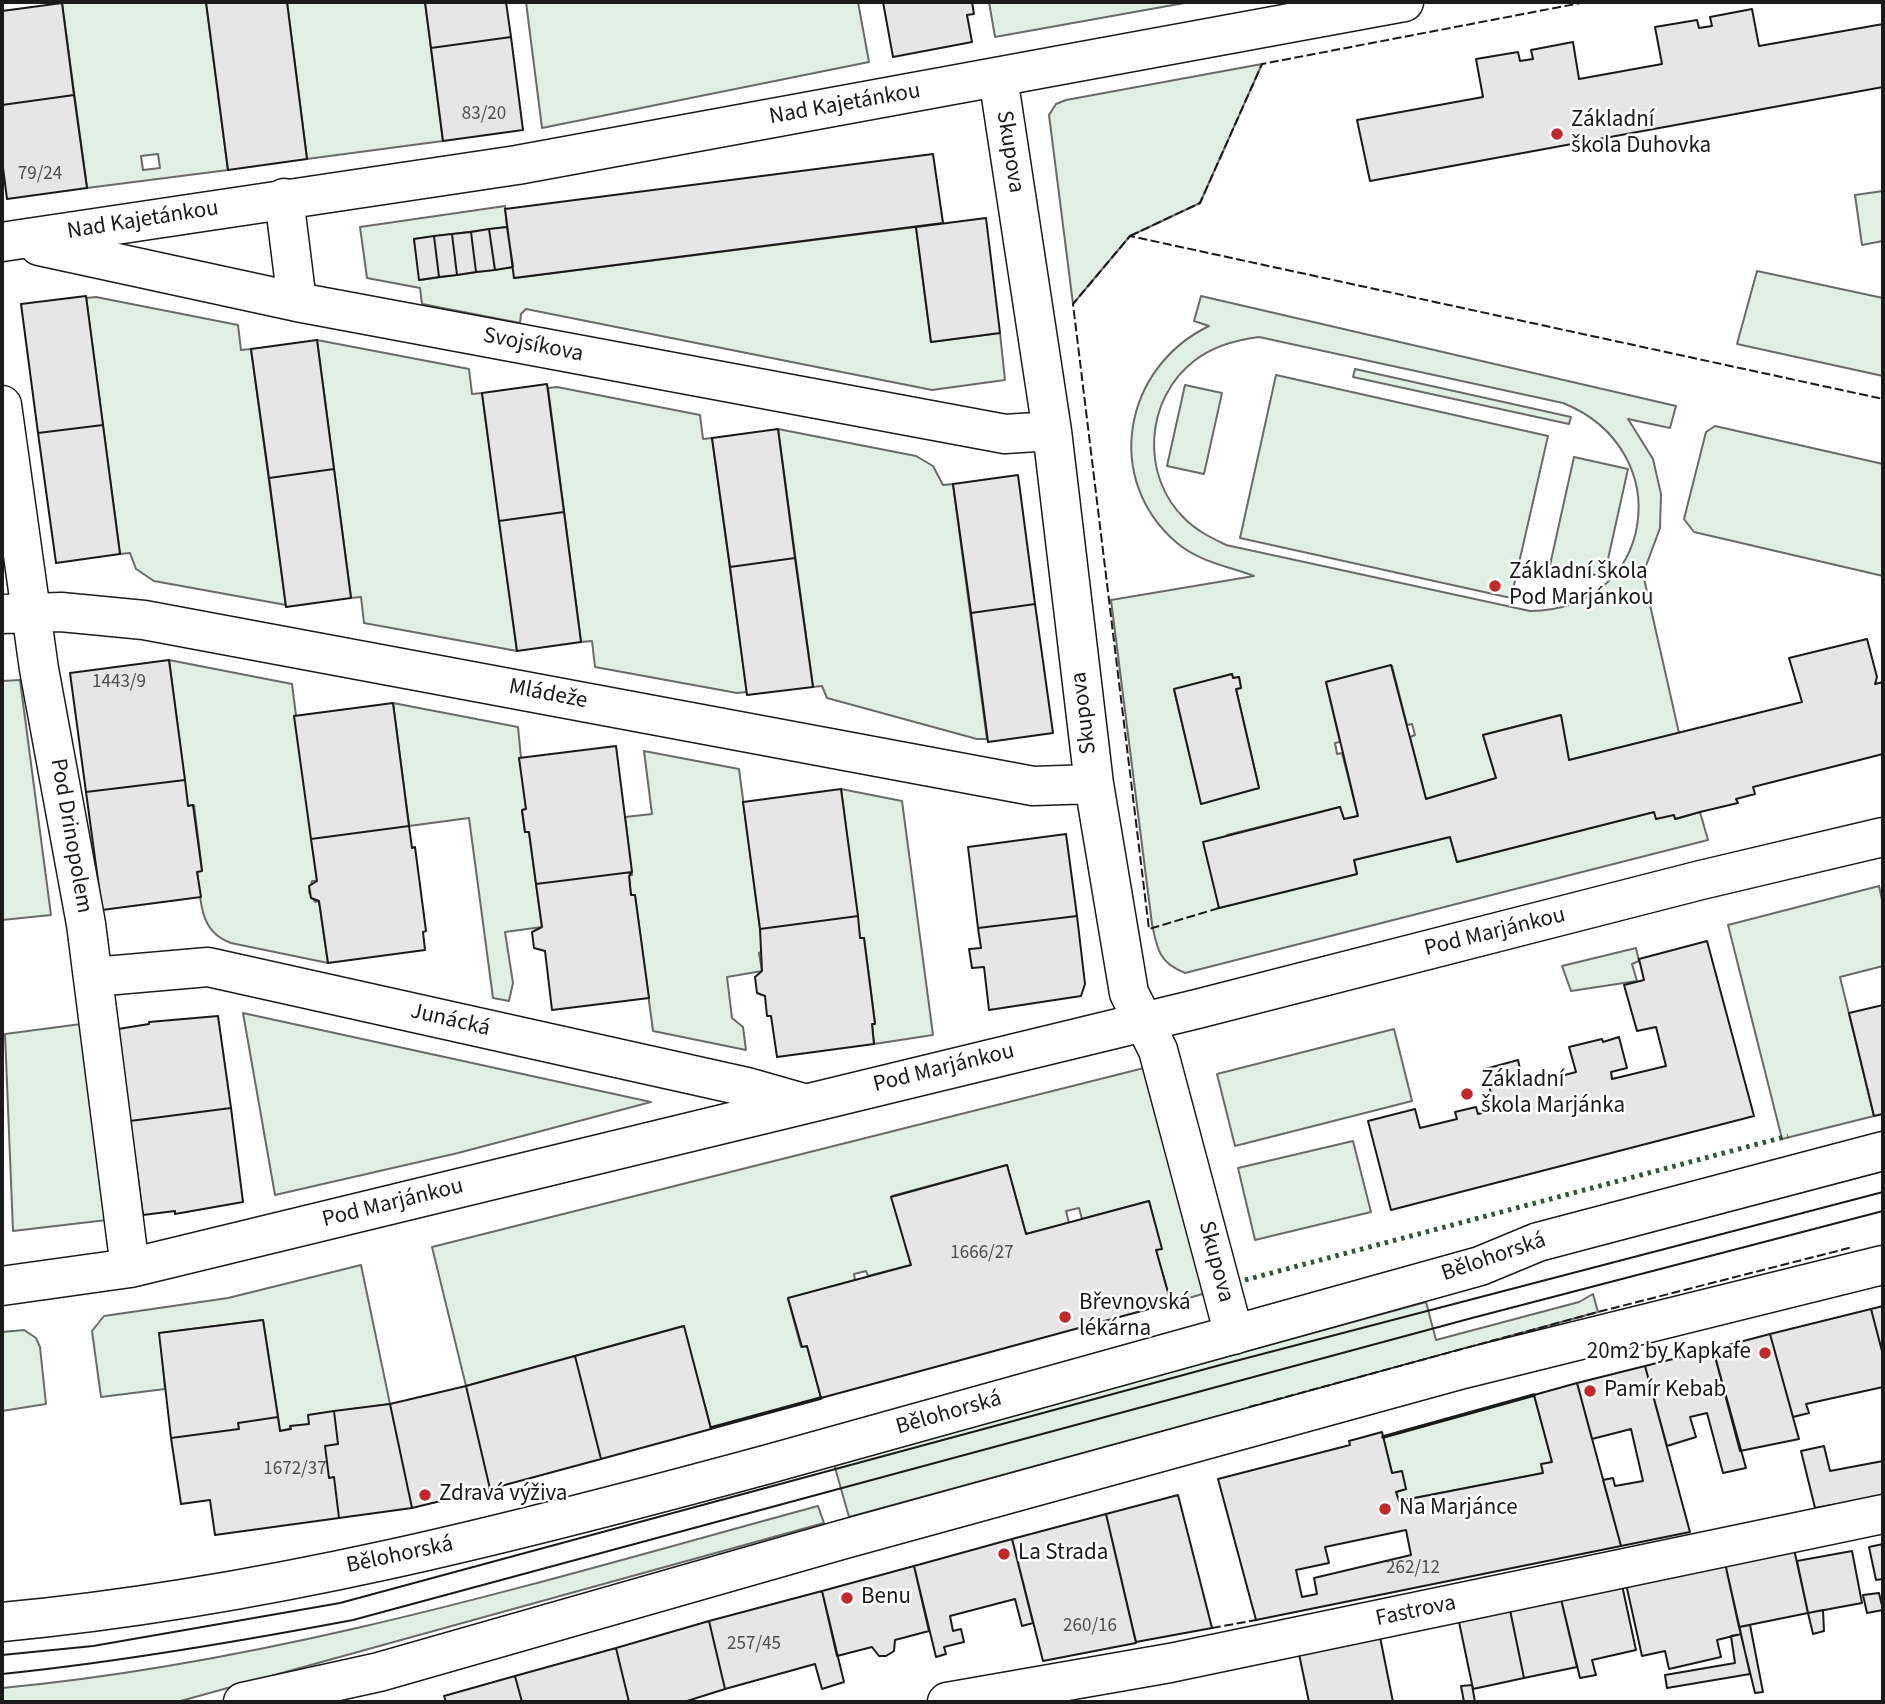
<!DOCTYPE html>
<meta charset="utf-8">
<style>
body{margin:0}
#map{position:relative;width:1885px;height:1704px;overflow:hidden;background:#fff;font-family:"Source Sans 3",sans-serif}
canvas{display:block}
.frame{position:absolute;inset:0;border:4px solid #1a1a1a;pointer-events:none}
</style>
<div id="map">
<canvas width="1885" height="1704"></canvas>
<div class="frame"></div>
</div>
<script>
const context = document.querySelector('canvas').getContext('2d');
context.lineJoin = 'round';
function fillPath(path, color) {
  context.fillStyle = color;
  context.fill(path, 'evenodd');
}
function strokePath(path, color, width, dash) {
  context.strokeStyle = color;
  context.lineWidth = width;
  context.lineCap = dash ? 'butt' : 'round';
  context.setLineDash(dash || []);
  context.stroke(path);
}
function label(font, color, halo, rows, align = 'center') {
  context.font = font + ' "Source Sans 3",sans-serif';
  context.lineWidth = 5;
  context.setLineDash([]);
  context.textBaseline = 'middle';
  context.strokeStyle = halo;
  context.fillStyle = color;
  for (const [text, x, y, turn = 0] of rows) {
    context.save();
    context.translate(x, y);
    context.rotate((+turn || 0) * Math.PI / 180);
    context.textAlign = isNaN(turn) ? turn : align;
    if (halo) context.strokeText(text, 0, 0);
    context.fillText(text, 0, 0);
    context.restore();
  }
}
const green = new Path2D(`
 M206,2l22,168 -141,18 -25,-185zM158,154l2,14 -17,2 -2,-14z
 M287,2h138l18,139 -136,18z
 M526,2h332l11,60 -327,66z
 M989,2h201l-195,35z
 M1262,64l-62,139 -70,33 -57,68 -24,-189 7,-11 10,-4z
 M1883,191v50l-21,4 -7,-50z
 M505,206l2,21 -93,12 6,41 93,-13 2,11 401,-51 15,115 69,-9 5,47 -73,10 -406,-81 -5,5 -1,9 -98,-19 -2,-16 -53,-10 -7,-51z
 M1757,271l126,27v78l-146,-32z
 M1201,296l475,110 -6,22 -42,-9 25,40 8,35 -1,34 -17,46 36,159 -110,27 -9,-45 -77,20 13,43 -70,21 -16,-62 5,-2 -3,-11 -5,1 -15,-59 -66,16 14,60 -5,1 2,11 5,-1 16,63 -14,3 -4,-12 -113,28 -8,73 138,-34 -3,-14 96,-23 7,25 197,-50 20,3 2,4 24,-7 8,28 -523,133c-26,-10 -28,-24 -33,-49l-41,-324 143,-24c-27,-10 -54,-14 -77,-33 -75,-64 -53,-176 32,-217l-15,-5zM1259,337l304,66c117,47 92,208 -33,208l-304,-66c-14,-7 -29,-14 -41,-26 -45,-43 -40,-120 9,-158 19,-15 41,-21 65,-24zM1232,674l1,4 6,-1 2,11 -5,1 23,99 -58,15 -27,-113z
 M96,297l142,28 3,25 10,-1 35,256 -132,-24 -18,-12 -6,-16 -10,1 -34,-256z
 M317,340l152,29 3,25 10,-1 35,258 -153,-28 -3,-26 -10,1z
 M1355,369l216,48 -2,7 -216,-47z
 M1276,375l272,61 -37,162 -271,-60z
 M1185,385l37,8 -18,81 -37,-8z
 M557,387l143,28 3,24 9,-1 35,254 -10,1 -142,-26 -3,-26 -11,1 -33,-254z
 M1715,426l168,38v112l-189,-44 -10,-13 22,-87z
 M778,429l138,27 17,10 10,19 10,-1 34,255h-10l-150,-41 -5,-12 -9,1z
 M1574,457l54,12 -24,108 -54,-12z
 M169,660l123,24 25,197h-5l-3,11 6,10 4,-1 9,62 -97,-20c-32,-11 -30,-42 -34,-71l5,-2 -8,-65 -6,1z
 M20,680l31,235 -49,5v-239z
 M393,703l125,24 8,82 -4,1 3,22h4l13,95 -37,5 8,51 -4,18 -16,-3 -24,-180 -60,8z
 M644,751l95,18 24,182 -4,2 3,18 -35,6 5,41 11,9 3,23 -93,-19 -18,-135 -4,-1 -2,-19 3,-1 -7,-58 27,-3z
 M841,789l61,12 31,234 -59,9 -2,-20 3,-1 -11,-85h-4z
 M1879,886l4,18v62l-43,11 34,139 -92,23 -54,-214z
 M1636,948l3,13 -7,3 5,17 -66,10 -9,-25z
 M243,1013l408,89 -193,51 -183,42z
 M81,1024l26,196 -94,11 -8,-197z
 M1394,1029l18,72 -177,45 -18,-72z
 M1144,1068l62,225 -35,10 -15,-53 5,-2 -12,-47 -67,18 -3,-11 -13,3 3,12 -43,11 -19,-69 -115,31 19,69 -43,11 -2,-5 -12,3 1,6 -67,19 13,48 6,-1 14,52 -110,30 -28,-102 -217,60 -34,-139z
 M1353,1141l18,71 -116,28 -17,-72z
 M361,1265l29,139 -81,11v9l-29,7 -17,-111 -103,13 5,56 -64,8 -9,-66 12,-15 124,-18z
 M1593,1294l5,18 -749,205 -15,-53 592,-162 10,38 143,-38z
 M24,1330l12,8 4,9 6,57 -44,7v-79z
 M1534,1395l18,67 -7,2 -2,9 -144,28 -3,-9 10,-3 -14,-16 -9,-36z
 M818,1506l6,17 -647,179h-175v-14c278,-26 547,-109 816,-182z`);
fillPath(green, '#e0efe3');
strokePath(green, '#6a6a6a', 2);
const building = new Path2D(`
 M206,2h81l20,157 -79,11z
 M425,2h81l5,35 -80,11z
 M883,2h89l2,12 -7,1 5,27 -79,15z
 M62,3l12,92 -72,10v-94z
 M1752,9l7,37 124,-22v63l-513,94 -13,-61 126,-23 -7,-38 42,-7 2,9 13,-2 -2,-9 42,-8 6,37 83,-15 -7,-37 42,-7 2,8 13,-2 -2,-9z
 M511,37l12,93 -80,11 -12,-93z
 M74,95l13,93 -80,11 -5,-39v-55z
 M933,154l10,69 -429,55 -9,-69z
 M986,218l14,115 -69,9 -15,-115z
 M507,227l6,40 -18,3 -6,-41z
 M489,229l6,41 -19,2 -5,-40z
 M471,232l5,40 -19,3 -5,-41z
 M452,234l5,41 -18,2 -5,-41z
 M434,236l5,41 -20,3 -5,-41z
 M86,296l17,129 -65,8 -17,-129z
 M317,340l17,129 -65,9 -18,-129z
 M547,384l17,128 -65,9 -17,-128z
 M103,425l17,129 -64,9 -18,-130z
 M778,429l17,129 -65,9 -18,-129z
 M334,469l17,129 -65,9 -17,-129z
 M1018,475l17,129 -64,9 -18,-129z
 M564,512l17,130 -64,9 -18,-130z
 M795,558l18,129 -66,8 -17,-128z
 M1035,604l18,129 -65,9 -17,-129z
 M1867,639l10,38 -2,7 8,-2v72l-130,33 2,7 -19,5 2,4 -38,9 -25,7 -1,-4 -18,4 -2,-7 -197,50 -7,-25 -96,23 3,14 -138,34 -16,-66 137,-35 4,12 14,-3 -32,-134 65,-17 35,134 70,-21 -13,-43 78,-20 8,45 233,-58 -13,-44z
 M169,660l16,120 -99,12 -16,-119z
 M1232,674l1,4 6,-1 2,11 -5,1 23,99 -58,16 -27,-115z
 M393,703l16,123 -98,13 -17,-123z
 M616,746l16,126 -96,12 -7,-52h-4l-3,-22 4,-1 -7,-51z
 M185,780l3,26 5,-1 9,66 -5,1 4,25 -99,13 -16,-118z
 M841,789l17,127 -98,13 -17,-127z
 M409,826l3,22 3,-1 11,84 -3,1 2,18 -97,13 -9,-62 -8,-3 -2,-12 8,-5 -6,-42z
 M1066,834l11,82 -99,12 -10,-81z
 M632,872l-3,4 2,19h4l14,103 -97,12 -7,-59 -11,-3 -2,-16 10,-5 -6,-43z
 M858,916l2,22h4l11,86h-3l2,20 -97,13 -6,-41h-4l-2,-20 -8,-3 -2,-16 7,-6 -2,-42z
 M1077,916l8,68 -4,12 -92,14 -5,-43 -12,1 -3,-19 12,-1 -3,-20z
 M1707,941l47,175 -363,94 -23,-89 47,-12 5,19 37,-9 -2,-7 21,-5 2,7 17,-4 -10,-41 33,-9 6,26 52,-14 -7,-25 33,-8 1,3 16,-5 8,31 -16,4 1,7 54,-13 -10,-39 -19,4 -13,-46 20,-5 -5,-21z
 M1883,1005v109l-9,2 -25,-103z
 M218,1016l13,92 -101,13 -12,-92 31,-5v-2z
 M231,1108l12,94 -68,12v-3l-32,4 -13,-94z
 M1007,1165l19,69 123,-33 13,48 -6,1 15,53 -350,95 -14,-52 -5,1 -14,-49 123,-33 -20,-68z
 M1883,1306v49l-12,-46z
 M1871,1309l12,46v32l-77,17 3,9 -16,4 -23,-83z
 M263,1320l15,97 -40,6 1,6 -68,9 -12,-105z
 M684,1326l27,103 -110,30 -26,-103z
 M1770,1334l29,105 -59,12 -27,-102z
 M1713,1349l33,119 -23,5 -16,-60 -17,4 6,20 -29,9 -22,-80z
 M575,1356l26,103 -111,30 -24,-103z
 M1645,1366l45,166 -69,14 -18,-66 10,-2 2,8 28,-5 -12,-52 -39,10 -15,-56z
 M1577,1383l44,163 -365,74 -38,-141 132,-34 -1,-4 33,-9 10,41 10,-2 4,18 -10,3 3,9 144,-28 -2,-9 11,-2 -18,-67zM1406,1530l5,25 -97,23 3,16 -15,3 -6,-27 33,-7 -4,-16z
 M466,1386l24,103 -78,19 -22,-104z
 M390,1404l22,104 -73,10 -5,-41 -5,1 -4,-32 13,-2 -4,-33z
 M334,1411l4,33 -13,2 4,32 5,-1 5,41 -124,17 -5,-35 -29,4 -10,-66 68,-9 -1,-6 40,-6 2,14 11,-2 -1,-3 19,-2 -1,-9z
 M1824,1446l6,25 53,-10v35l-68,12 -14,-57z
 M1178,1495l34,133 -76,14 -30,-128z
 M1106,1514l30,129 -93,18 -31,-122z
 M1012,1539l21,84 -11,3 -7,-27 -65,17 3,15 8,-2 3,13 -20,5 2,7 -10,3 -22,-91z
 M1883,1544v35l-7,1 -7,-33z
 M1794,1549l14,64 -69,14 -14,-64z
 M1852,1551l10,52 -54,10 -11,-52z
 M1725,1563l16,71 -24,6 4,17 -52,12 -4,-18 -23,5 -16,-72z
 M914,1566l15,65 -34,9 -1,11 -8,5h-7l-7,-9 -35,9 -15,-65z
 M1622,1585l14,65 -44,10 4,15 -16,3 -19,-79z
 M822,1591l22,91 -22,7 -7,-25 -90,25 -16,-68z
 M1879,1593l4,17 -16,3 -4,-18z
 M1561,1599l16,68 -53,11 -14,-68z
 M1510,1610l14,68 -51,11 -14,-67z
 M1823,1610l1,21 -11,3 -5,-21z
 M709,1621l16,68 -41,13h-55l-13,-54z
 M1750,1625l13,67 -8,1 -16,-66z
 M1741,1634l9,40 -83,14 -2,-13 70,-12 -4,-27z
 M1380,1637l13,65h-84l-10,-48z
 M616,1648l13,54h-107l-7,-26z
 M515,1676l7,26h-76l-2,-6z
 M1472,1685l3,17h-11l-3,-16z`);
fillPath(building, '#e6e6e6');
strokePath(building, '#1a1a1a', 2);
const minor = new Path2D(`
 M998,77l54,354 42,353 35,209 29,57 76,285
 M284,198l13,104
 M2,242l515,-77 887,-163
 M39,246l258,56 708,132 47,-3
 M2,405l37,264 47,255 44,344
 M2,614l59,-2 83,8 889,166 61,-2
 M93,977l115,-10 539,120 56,16
 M2,1286l128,-18 1067,-259 504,-129 182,-43
 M2,1622c259,-24 512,-89 763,-157 239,-65 477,-132 715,-199l58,-24 345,-91
 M243,1702l136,-30 462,-132 622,-171 420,-104
 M947,1702l223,-39 713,-149`);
strokePath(minor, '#1a1a1a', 41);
strokePath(minor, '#fff', 38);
strokePath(new Path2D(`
 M2,1655l91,-9 247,-43 884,-239 659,-172
 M2,1674c118,-12 234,-32 351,-54l1119,-302 411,-107`), '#1a1a1a', 2);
strokePath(new Path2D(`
 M1245,1280l543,-144`), '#2b5a34', 5, [3.5, 5]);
strokePath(new Path2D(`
 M1130,236l70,-33 62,-139 324,-62
 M1219,908l-70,21 -76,-625 57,-68 753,163
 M1249,1407l349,-95 255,-65
 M1212,1628l44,-8`), '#1a1a1a', 2, [9, 3.5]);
strokePath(new Path2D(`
 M711,1428l110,-30
 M1383,1437l151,-42`), '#1a1a1a', 3.5);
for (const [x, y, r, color] of [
 [1557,134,7,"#c62828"],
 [1495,586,7,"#c62828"],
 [1467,1094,7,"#c62828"],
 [1065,1317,7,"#c62828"],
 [1765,1353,7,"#c62828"],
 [1590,1391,7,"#c62828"],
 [425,1495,7,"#c62828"],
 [1385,1509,7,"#c62828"],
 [1004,1554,7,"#c62828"],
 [847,1598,7,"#c62828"]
]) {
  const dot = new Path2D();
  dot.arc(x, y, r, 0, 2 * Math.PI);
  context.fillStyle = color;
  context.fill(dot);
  strokePath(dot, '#fff', 2.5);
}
label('19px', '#4d4d4d', null, [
 ["83/20",484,115],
 ["79/24",40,175],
 ["1443/9",119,683],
 ["1666/27",982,1254],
 ["1672/37",295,1470],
 ["262/12",1413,1569],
 ["260/16",1090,1627],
 ["257/45",754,1645]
]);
label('23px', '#1a1a1a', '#fff', [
 ["Nad Kajetánkou",845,105,-10],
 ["Skupova",1009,152,81],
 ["Nad Kajetánkou",143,221,-9],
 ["Svojsíkova",533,346,11],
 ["Mládeže",548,695,11],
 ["Skupova",1085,713,-97],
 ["Pod Drinopolem",70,836,80],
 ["Pod Marjánkou",1495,933,-14],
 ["Junácká",450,1021,13],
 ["Pod Marjánkou",944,1069,-14],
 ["Pod Marjánkou",393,1204,-14],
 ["Bělohorská",1494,1258,-19],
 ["Skupova",1215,1262,75],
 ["Bělohorská",949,1414,-16],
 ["Bělohorská",400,1556,-12],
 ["Fastrova",1416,1612,-12]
]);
label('23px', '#1a1a1a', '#fff', [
 ["Základní",1571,121],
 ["škola Duhovka",1571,147],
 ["Základní škola",1509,573],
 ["Pod Marjánkou",1509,599],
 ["Základní",1481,1081],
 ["škola Marjánka",1481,1107],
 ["Břevnovská",1079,1304],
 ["lékárna",1079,1330],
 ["20m2 by Kapkafe",1751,1353,"right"],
 ["Pamír Kebab",1604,1391],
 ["Zdravá výživa",439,1495],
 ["Na Marjánce",1399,1509],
 ["La Strada",1018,1554],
 ["Benu",861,1598]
], 'left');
</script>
